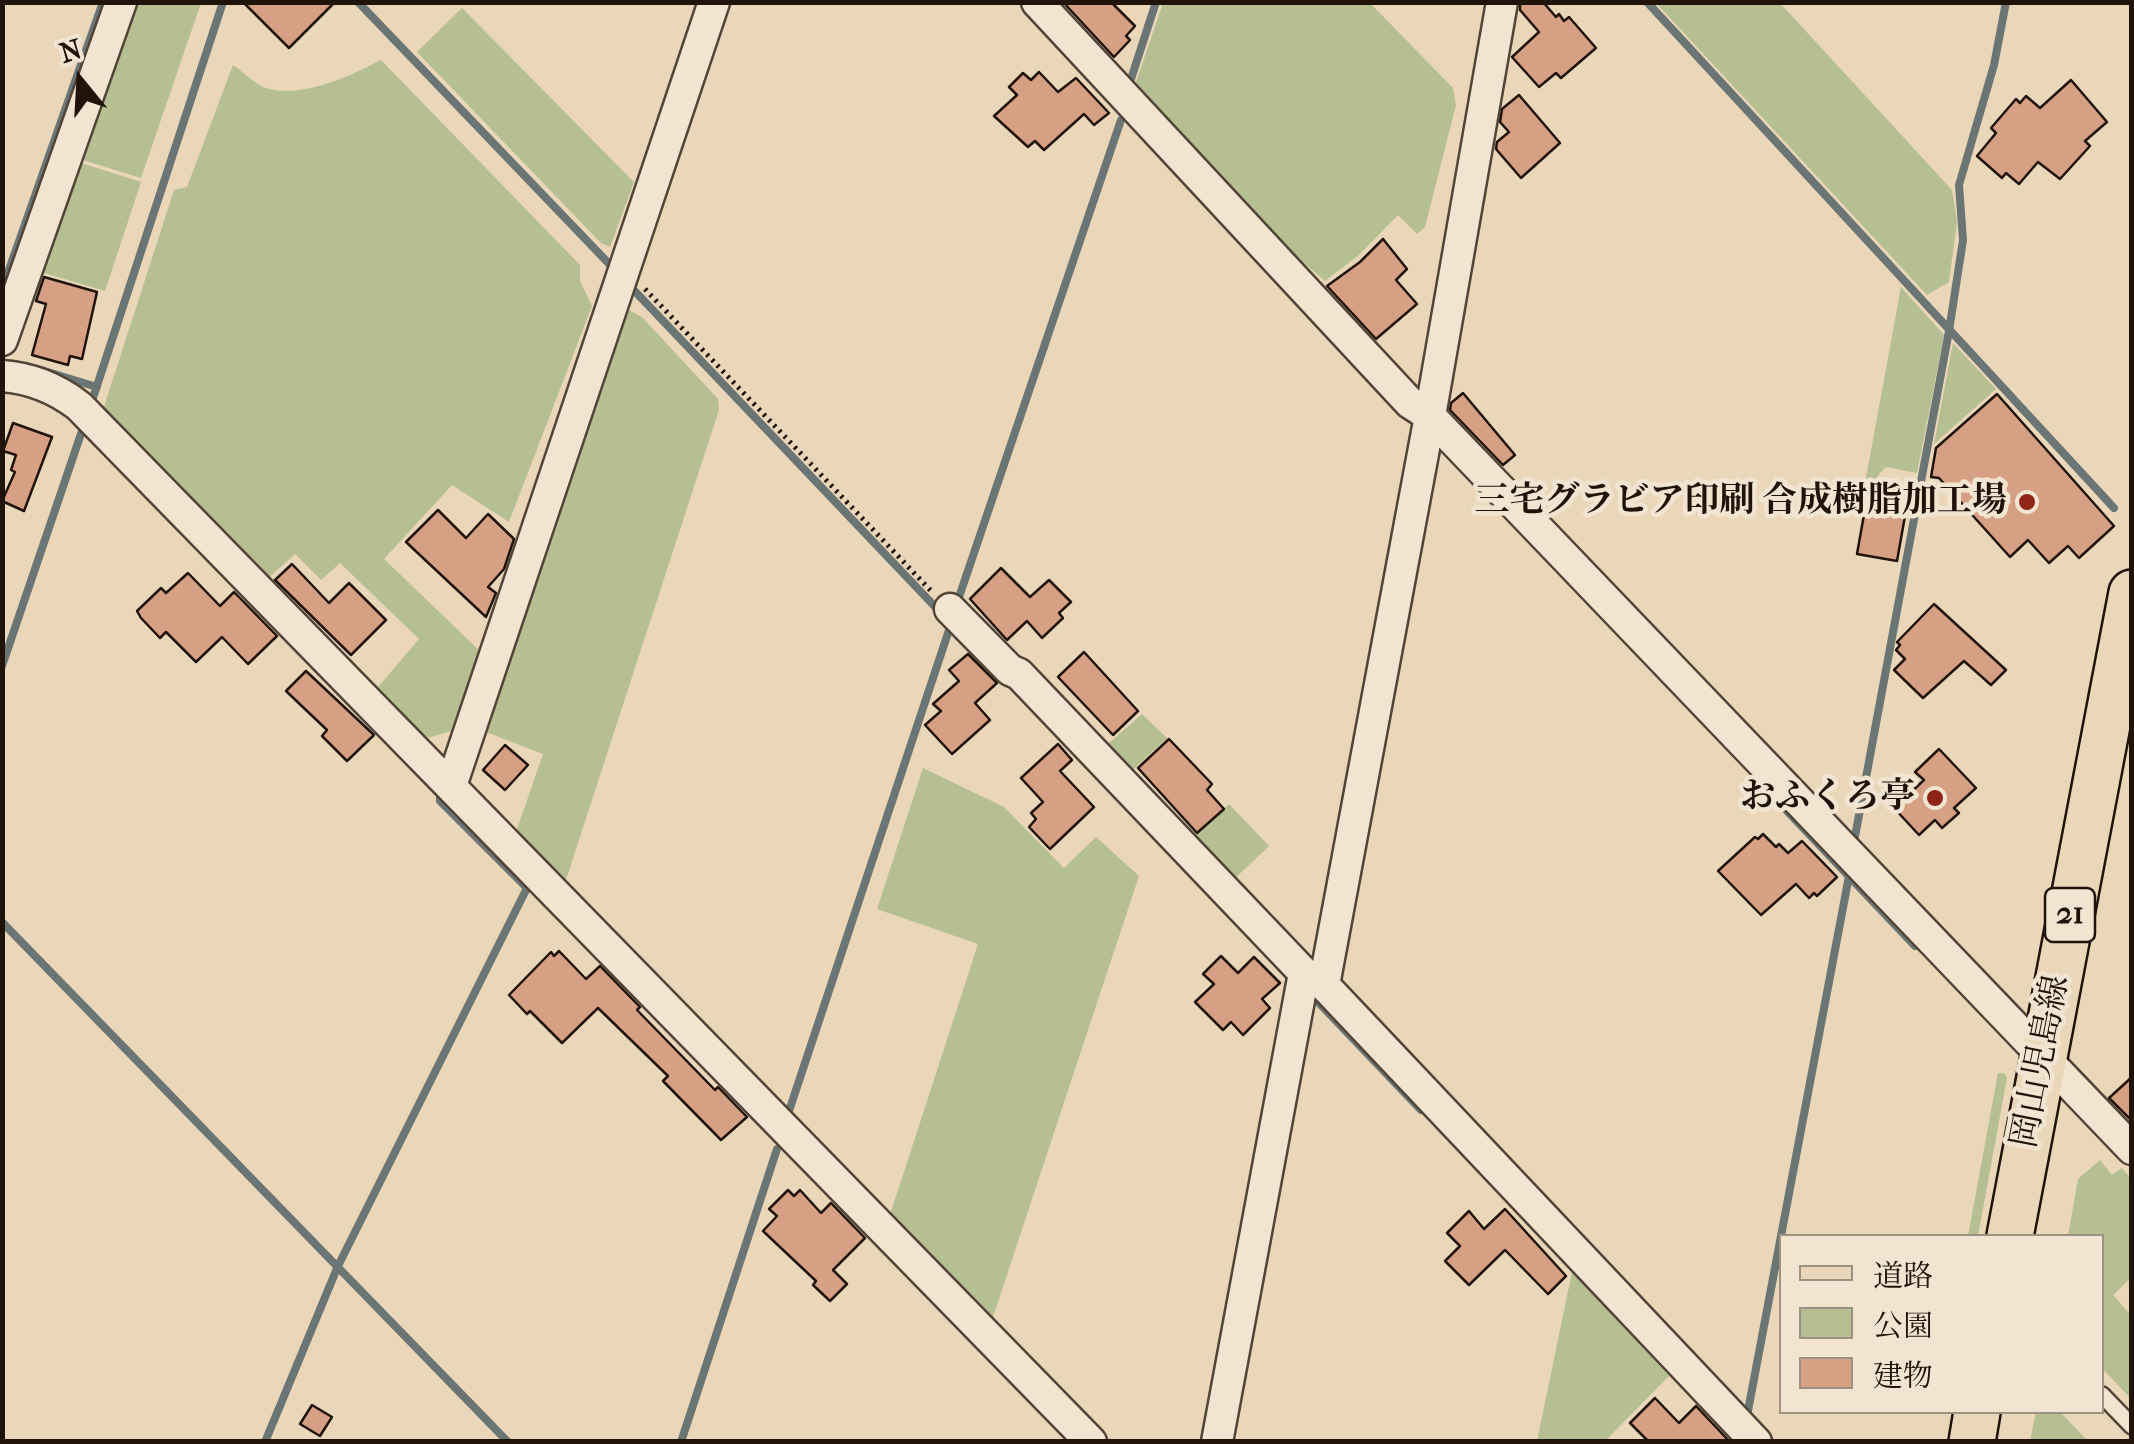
<!DOCTYPE html>
<meta charset="utf-8">
<style>
body{margin:0}
#map{position:relative;width:2134px;height:1444px;overflow:hidden;background:#ead7ba;font-family:"IM FELL French Canon","Noto Serif JP",serif}
canvas{display:block}
.frame{position:absolute;inset:0;border:5px solid #20130a;pointer-events:none}
.legend{position:absolute;left:1779px;top:1234px;width:325px;height:180px;box-sizing:border-box;background:#f1e5d2;border:2px solid #9d9182;margin:0;padding:12px 18px;list-style:none;font-size:30px;color:#20130a}
.legend li{display:flex;align-items:center;gap:20px;height:50px}
.legend b{width:50px;border:2px solid #9d9182}
.north{position:absolute;left:30px;top:30px;width:100px;height:100px;-webkit-text-stroke:8px #f1e5d2;paint-order:stroke;rotate:342deg;font-size:28px;font-weight:700;line-height:40px;text-align:center;color:#20130a}
.north::after{content:'';display:block;margin:auto;width:35px;height:45px;background:#20130a;clip-path:polygon(50% 0,100% 100%,50% 72%,0 100%)}
</style>
<div id="map">
<canvas width="2134" height="1444"></canvas>
<div class="frame"></div>
<ul class="legend">
<li><b style="height:12px;background:#ead7ba"></b>道路</li>
<li><b style="height:28px;background:#b5bf91"></b>公園</li>
<li><b style="height:28px;background:#d6a084"></b>建物</li>
</ul>
<div class="north">N</div>
</div>
<script>
const context = document.querySelector('canvas').getContext('2d');
context.lineJoin = 'round';
function fillPath(path, color) {
  context.fillStyle = color;
  context.fill(path, 'evenodd');
}
function strokePath(path, color, width, dash) {
  context.strokeStyle = color;
  context.lineWidth = width;
  context.lineCap = dash ? 'butt' : 'round';
  context.setLineDash(dash || []);
  context.stroke(path);
}
function label(font, color, halo, rows, align = 'center') {
  context.font = font + ' "IM FELL French Canon","Noto Serif JP",serif';
  context.lineWidth = 9;
  context.setLineDash([]);
  context.textBaseline = 'middle';
  context.strokeStyle = halo;
  context.fillStyle = color;
  for (const [text, x, y, turn = 0] of rows) {
    context.save();
    context.translate(x, y);
    context.rotate((+turn || 0) * Math.PI / 180);
    context.textAlign = isNaN(turn) ? turn : align;
    if (halo) context.strokeText(text, 0, 0);
    context.fillText(text, 0, 0);
    context.restore();
  }
}
fillPath(new Path2D(`
 M129,3h72l-60,175 -65,-20z
 M1163,3h207l83,85 3,17 -31,122 -8,7 -19,-19 -39,40 -34,26 -19,-16 -10,-2 -152,-163 -1,-8 -8,-7z
 M1659,3h121l172,187 5,32 -8,60 -22,13 -270,-291z
 M462,8l172,174 -24,65 -9,-4 -184,-191z
 M381,60l199,205v16l12,25 -83,216 -57,-37 -68,74 97,93 -29,79 -25,7 -49,-51 41,-48 -79,-76 -19,17 -26,-26 -31,28 -162,-169 72,-223 13,-3 46,-122c10,7 22,19 33,23 35,11 85,-12 115,-28z
 M75,161l66,21 -36,109 -68,-20z
 M1901,287l43,48 -27,138 -31,-6 -7,7 -10,32 -8,-1z
 M621,306l21,11 76,82 1,11 -156,479 -49,-51 29,-84 -60,-23z
 M1953,343l43,46 -62,55z
 M1142,714l25,24 -40,37 -25,-26z
 M923,768l81,39 60,61 32,-31 43,39 -148,447 -102,-105 89,-274 -101,-35z
 M1229,804l40,42 -40,38 -40,-42z
 M1998,1073h6l3,5 -29,158h-10z
 M2100,1160l12,15 10,-7 9,11v99l-18,17 18,20v84l-29,-31v-132h-34l10,-57z
 M1572,1272l97,104 -64,65h-68z
 M2036,1412h24l28,29h-58z`), '#b5bf91');
strokePath(new Path2D(`
 M358,2l257,268
 M1647,2l467,506
 M1131,79l25,-77
 M628,284l314,330
 M2,290l101,-288
 M41,370l56,17
 M90,407l133,-405
 M957,603l164,-483
 M2,666l82,-241
 M1770,793l145,153
 M1854,842l95,-511 14,-91 -4,-55 35,-120 12,-63
 M2,922l506,520
 M1308,996l11,7 102,107
 M789,1111l163,-490
 M1747,1416l102,-540
 M265,1442l73,-176 189,-378 -87,-87v-4
 M681,1442l96,-293`), '#6b7574', 8);
const building = new Path2D(`
 M243,2h92l-46,46z
 M1063,2h48l24,24 -9,10 4,4 -16,17z
 M1520,2h23l13,15 3,-3 5,7 5,-4 27,31 -35,30 -5,-5 -17,14 -27,-30 27,-25 -19,-22z
 M1039,72l19,20 18,-14 33,35 -15,12 -10,-11 -40,36 -9,-9 -7,6 -34,-31 23,-21 -8,-8 14,-14 8,7z
 M2071,80l36,42 -22,19 5,5 -30,33 -22,-17 -19,22 -13,-11 -4,5 -25,-22 19,-23 -5,-5 25,-29 4,4 6,-7 14,12z
 M1519,95l41,48 -39,35 -25,-29 1,-7 12,-10 -9,-10 2,-13z
 M1383,239l24,30 -11,11 21,24 -41,35 -49,-53 33,-24z
 M44,277l53,15 -15,67 -12,-3 -2,9 -36,-10 14,-51 -10,-3z
 M1463,393l52,62 -12,10 -53,-55 1,-7z
 M1997,394l117,132 -35,32 -11,-12 -19,17 -21,-23 -18,17 -71,-79 -8,-1 5,-29z
 M13,423l39,14 -28,74 -22,-10 13,-29 -4,-2 5,-15 -13,-4z
 M1865,509l40,7 -8,45 -40,-7z
 M438,510l28,28 22,-24 26,25 -10,30 -16,18 8,6 -10,24 -80,-75z
 M292,564l37,39 20,-20 37,37 -35,35 -76,-75z
 M1001,568l29,29 19,-17 22,22 -12,11 4,5 -21,20 -15,-17 -20,19 -37,-41z
 M188,573l32,33 14,-14 43,44 -29,28 -26,-27 -26,25 -30,-30 -6,6 -19,-20 -4,-7 24,-23 5,5z
 M1934,604l72,66 -15,15 -27,-24 -41,37 -29,-28 11,-11 -9,-9 4,-5 -3,-3z
 M1084,652l54,59 -25,24 -55,-58z
 M968,654l29,29 -22,20 15,17 -38,34 -27,-29 16,-14 -8,-7 26,-23 -10,-11z
 M306,671l68,64 -27,26 -25,-25 5,-6 -41,-39z
 M1169,739l43,45 -5,6 17,19 -27,24 -59,-65z
 M1058,744l14,16 -12,11 34,36 -44,42 -21,-22 7,-8 -5,-6 12,-11 -22,-24z
 M505,745l23,20 -23,25 -22,-20z
 M1939,749l37,39 -22,20 5,5 -17,15 -7,-8 -16,15 -25,-27 30,-28 -9,-8z
 M1763,834l13,13 3,-3 9,9 14,-12 35,36 -20,19 -3,-3 -5,5 -13,-14 -35,31 -43,-44 37,-34 3,2z
 M559,951l27,28 14,-13 40,41 -3,3 78,80 3,-3 29,30 -26,23 -58,-59 5,-5 -70,-68 -36,35 -32,-32 -3,3 -18,-19 42,-43 3,4z
 M1221,956l17,17 16,-16 26,26 -18,16 8,9 -27,27 -12,-13 -8,8 -28,-28 19,-18 -11,-10z
 M2132,1077v44l-23,-23z
 M788,1190l6,6 6,-6 21,23 10,-10 34,35 -32,32 14,14 -17,17 -17,-16 3,-4 -53,-50 14,-15 -8,-7z
 M1505,1209l61,67 -18,18 -43,-44 -36,35 -24,-24 15,-15 -13,-13 22,-22 15,18z
 M1655,1398l24,25 17,-17 34,36h-81l-19,-19z
 M312,1405l20,12 -12,19 -20,-12z`);
fillPath(building, '#d6a084');
strokePath(building, '#20130a', 2.5);
const lane = new Path2D(`
 M2102,1395l30,31`);
const street = new Path2D(`
 M1037,2l373,401 20,13 702,733
 M2,340l119,-338
 M2,376c29,2 55,13 77,30l1012,1036
 M950,609l60,61 9,4 285,299 20,12 432,457
 M451,786l263,-784
 M1324,985l106,-569 72,-414
 M1217,1442l87,-469`);
const primary = new Path2D(`
 M2010,1236l122,-643
 M1972,1442l5,-30`);
strokePath(lane, '#524436', 20);
strokePath(street, '#524436', 35);
strokePath(primary, '#20130a', 50);
strokePath(new Path2D(`
 M645,289l288,304`), '#20130a', 5, [2.5, 5]);
strokePath(lane, '#f1e5d2', 15);
strokePath(street, '#f1e5d2', 30);
strokePath(primary, '#ead7ba', 45);
for (const [x, y, r, color] of [
 [2027,502,10,"#8f2418"],
 [1935,798,10,"#8f2418"]
]) {
  const dot = new Path2D();
  dot.arc(x, y, r, 0, 2 * Math.PI);
  context.fillStyle = color;
  context.fill(dot);
  strokePath(dot, '#f1e5d2', 4);
}
for (const [x, y, w] of [
 [2070,915,50]
]) {
  const box = new Path2D();
  box.roundRect(x - w / 2, y - 27, w, 54, 8);
  context.fillStyle = '#f1e5d2';
  context.fill(box);
  strokePath(box, '#20130a', 2.5);
}
label('bold 32px', '#20130a', null, [
 ["21",2070,915]
]);
label('bold 35px', '#20130a', '#f1e5d2', [
 ["三宅グラビア印刷 合成樹脂加工場",2007,502],
 ["おふくろ亭",1915,798]
], 'right');
label('35px', '#20130a', '#f1e5d2', [
 ["岡山児島線",2042,1062,-79]
]);
</script>
